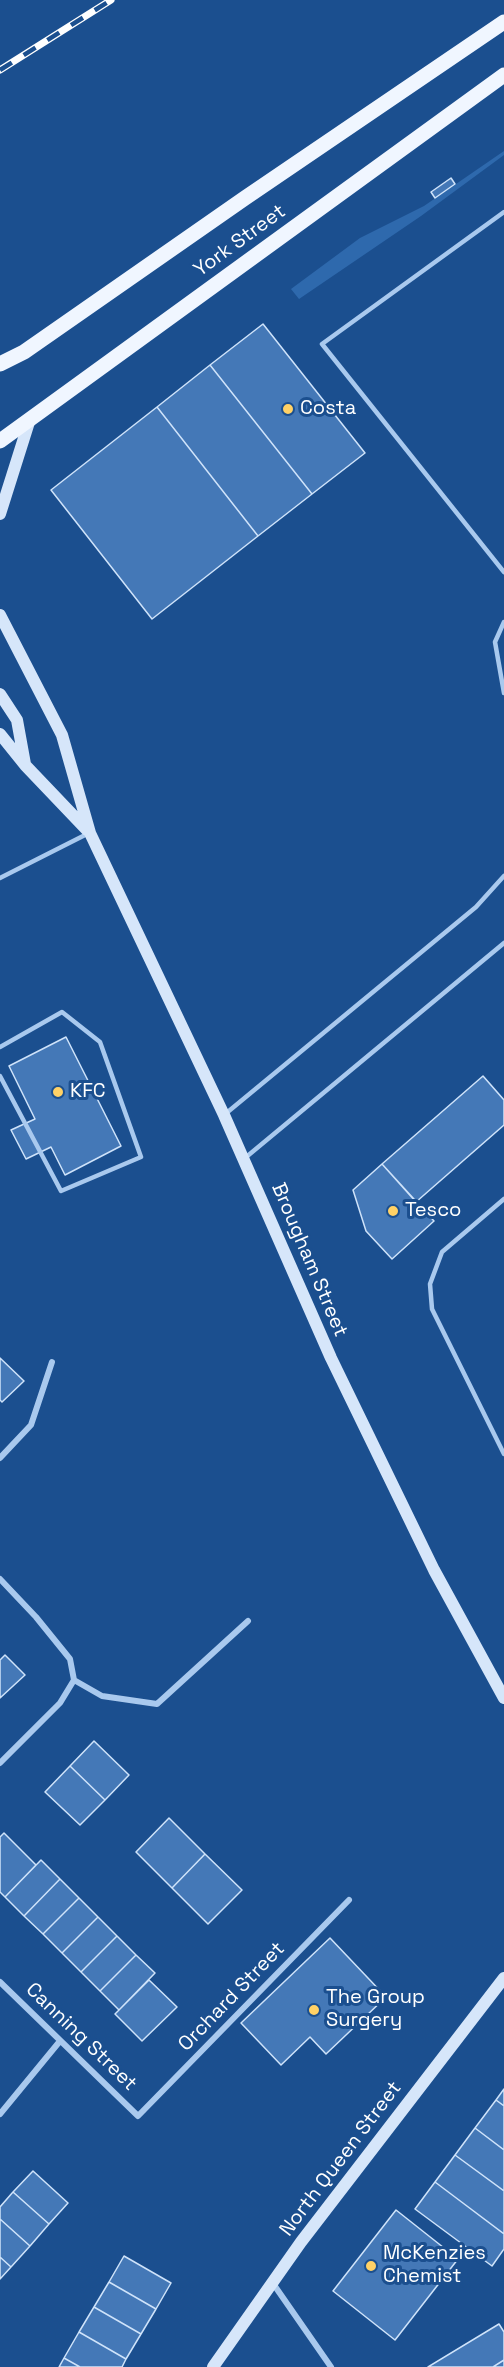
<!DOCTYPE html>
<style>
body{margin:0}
canvas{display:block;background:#1b4f8f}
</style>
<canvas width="504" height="2367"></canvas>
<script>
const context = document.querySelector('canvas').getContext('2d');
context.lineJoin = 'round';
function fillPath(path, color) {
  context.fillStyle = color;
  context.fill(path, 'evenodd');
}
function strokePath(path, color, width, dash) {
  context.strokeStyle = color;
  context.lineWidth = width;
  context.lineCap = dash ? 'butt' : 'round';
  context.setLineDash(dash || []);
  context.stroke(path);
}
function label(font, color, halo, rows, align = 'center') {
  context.font = font + ' "Space Grotesk",sans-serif';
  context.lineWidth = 6;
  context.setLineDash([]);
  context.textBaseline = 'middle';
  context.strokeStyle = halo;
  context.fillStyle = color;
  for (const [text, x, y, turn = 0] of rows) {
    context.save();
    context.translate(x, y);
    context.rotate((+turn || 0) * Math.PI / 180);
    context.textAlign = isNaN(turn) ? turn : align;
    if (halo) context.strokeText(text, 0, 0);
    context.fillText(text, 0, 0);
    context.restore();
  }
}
fillPath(new Path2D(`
 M504,151v4l-83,61 -122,83 -8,-10 69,-51 64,-32z`), '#2e69ad');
const building = new Path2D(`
 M451,178l4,6 -20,14 -4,-6z
 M263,324l102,129 -53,41 -102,-129z
 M210,365l102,129 -54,42 -101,-129z
 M157,407l101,129 -106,83 -101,-129z
 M66,1037l55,109 -56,29 -14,-28 -25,12 -15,-29 24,-11 -26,-53z
 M483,1076l21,24v25l-88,77 -34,-38z
 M382,1164l52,57 -42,38 -26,-28 -13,-41z
 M0,1358l24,23 -22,21 -2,-2z
 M5,1655l20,20 -25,23v-38z
 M94,1741l35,34 -24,25 -35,-34z
 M70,1766l35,34 -25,25 -35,-33z
 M169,1818l36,36 -33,34 -36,-36z
 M4,1833l32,32 -31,32 -5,-5v-55z
 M205,1854l37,36 -34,34 -36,-36z
 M41,1860l19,19 -36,37 -19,-19z
 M60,1879l19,19 -36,36 -19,-18z
 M79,1898l19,19 -36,36 -19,-19z
 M98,1917l19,19 -36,36 -19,-19z
 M117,1936l19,19 -36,36 -19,-19z
 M330,1938l56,59 -60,57 -16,-17 -29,28 -40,-42z
 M136,1955l19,18 -36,37 -19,-19z
 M149,1980l28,27 -35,34 -27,-27z
 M504,2089v17l-8,-6z
 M496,2100l8,6v44l-29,-22z
 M475,2128l29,22v41l-49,-36z
 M455,2155l49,36v43l-69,-52z
 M33,2171l35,32 -19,21 -36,-32z
 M435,2182l69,52v15l-12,17 -77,-57z
 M13,2192l36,32 -19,22 -30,-27v-12z
 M396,2210l62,49 -63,81 -62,-49z
 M0,2219l30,27 -19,21 -11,-10z
 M124,2256l47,27 -15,26 -47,-27z
 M0,2257l11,10 -11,12z
 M109,2282l47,27 -15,25 -47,-27z
 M94,2307l47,27 -15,25 -47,-27z
 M499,2324l5,8v28l-11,7h-65z
 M79,2332l47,27 -4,8h-42l-16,-9z
 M64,2358l16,9h-21z
 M504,2360v7h-11z`);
fillPath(building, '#4478b7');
strokePath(building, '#cfe3fa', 1.5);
strokePath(new Path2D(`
 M504,212l-182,132 182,228
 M504,622l-9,20 9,51
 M0,878l89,-45
 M0,1047l62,-35 38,30 41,115 -80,34 -61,-115
 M224,1115l252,-208 28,-31
 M245,1158l259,-215
 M504,1199l-62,53 -12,32 2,25 72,145`), '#a9c9ee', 4.5);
strokePath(new Path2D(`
 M0,1458l31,-33 21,-63
 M0,1579l36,38 34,42 4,21 28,16 55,8 91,-83
 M0,1763l60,-60 14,-23
 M0,1982l138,134 211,-216
 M0,2114l60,-73
 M272,2282l59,85`), '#a9c9ee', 6);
strokePath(new Path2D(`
 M0,514l30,-95
 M0,615l62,120 28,98 134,282 107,243 103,212 70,128
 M0,694l17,26 8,44
 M0,734l25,31 62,65
 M213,2367l88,-125 203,-264`), '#d6e6fa', 12);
strokePath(new Path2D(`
 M0,364l24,-12 221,-154 259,-176
 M0,441l504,-366`), '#f0f6ff', 15);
const rail = new Path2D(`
 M0,70l111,-70`);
strokePath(rail, '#fff', 7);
strokePath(rail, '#1b4f8f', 4.5, [14]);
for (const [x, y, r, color] of [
 [288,409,6,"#ffd166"],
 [58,1092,6,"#ffd166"],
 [393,1211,6,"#ffd166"],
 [314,2010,6,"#ffd166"],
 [371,2266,6,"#ffd166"]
]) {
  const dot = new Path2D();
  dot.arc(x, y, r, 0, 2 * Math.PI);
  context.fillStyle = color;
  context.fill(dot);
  strokePath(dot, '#1b4f8f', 2);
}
label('20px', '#fff', '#1b4f8f', [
 ["York Street",240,241,-36],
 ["Brougham Street",309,1260,67],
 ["Orchard Street",232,1997,-46],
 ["Canning Street",81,2037,44],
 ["North Queen Street",341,2159,-53]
]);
label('20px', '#fff', '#1b4f8f', [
 ["Costa",300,409],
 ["KFC",70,1092],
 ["Tesco",405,1211],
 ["The Group",326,1998],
 ["Surgery",326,2021],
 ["McKenzies",383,2254],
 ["Chemist",383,2277]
], 'left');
</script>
